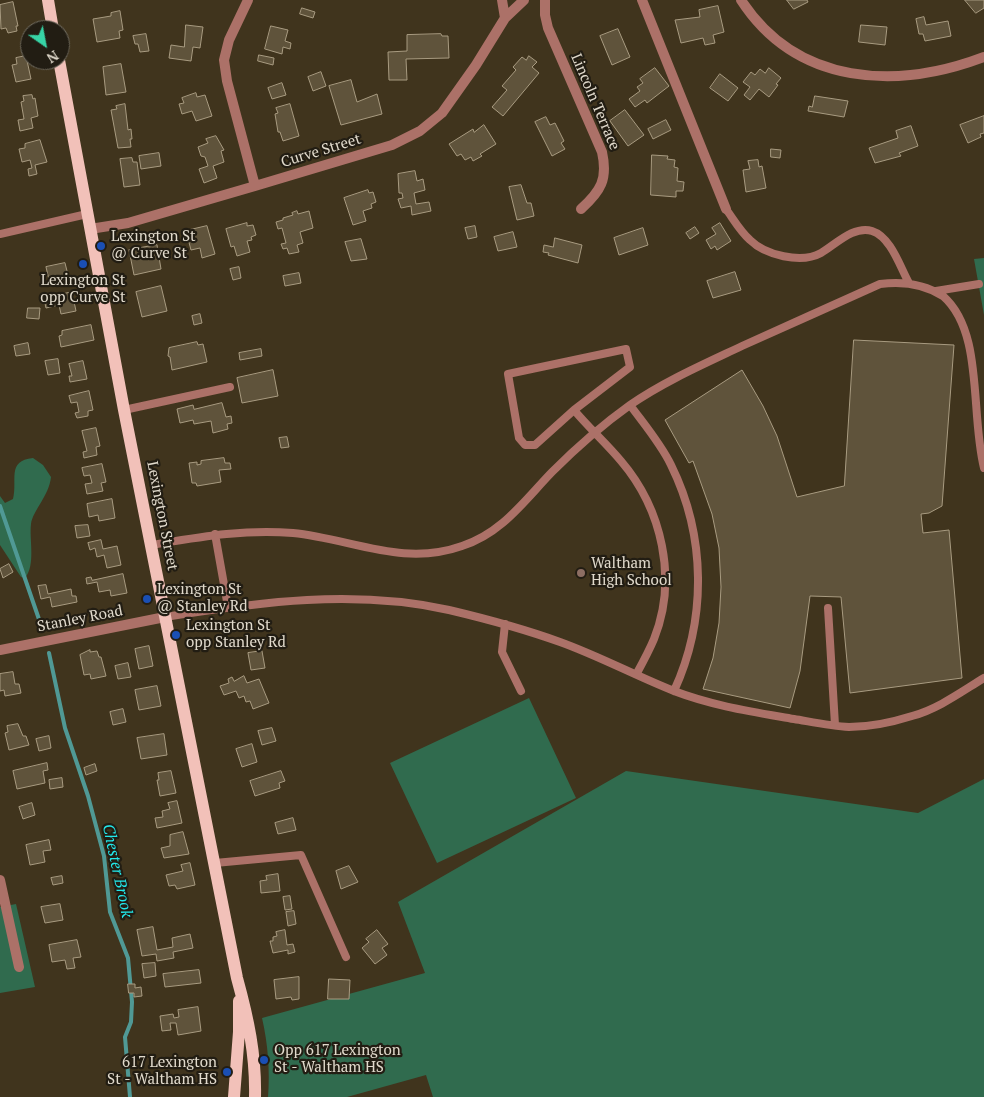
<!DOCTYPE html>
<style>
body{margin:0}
#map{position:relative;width:984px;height:1097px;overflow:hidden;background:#40341d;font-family:"PT Serif",serif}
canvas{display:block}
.north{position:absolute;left:20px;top:20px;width:50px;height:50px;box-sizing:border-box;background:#221d13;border:1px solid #6e695d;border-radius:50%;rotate:147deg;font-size:14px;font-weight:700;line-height:20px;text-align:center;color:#e1dacc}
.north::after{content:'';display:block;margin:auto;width:18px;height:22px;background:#37d4a6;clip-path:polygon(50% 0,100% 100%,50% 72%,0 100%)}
</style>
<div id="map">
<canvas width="984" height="1097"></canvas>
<div class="north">N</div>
</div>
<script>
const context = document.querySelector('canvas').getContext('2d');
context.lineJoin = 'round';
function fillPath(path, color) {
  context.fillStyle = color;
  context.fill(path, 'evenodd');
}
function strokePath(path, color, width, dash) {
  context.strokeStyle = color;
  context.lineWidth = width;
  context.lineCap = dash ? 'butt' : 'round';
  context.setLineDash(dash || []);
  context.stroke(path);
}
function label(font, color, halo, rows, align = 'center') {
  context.font = font + ' "PT Serif",serif';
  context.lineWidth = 4.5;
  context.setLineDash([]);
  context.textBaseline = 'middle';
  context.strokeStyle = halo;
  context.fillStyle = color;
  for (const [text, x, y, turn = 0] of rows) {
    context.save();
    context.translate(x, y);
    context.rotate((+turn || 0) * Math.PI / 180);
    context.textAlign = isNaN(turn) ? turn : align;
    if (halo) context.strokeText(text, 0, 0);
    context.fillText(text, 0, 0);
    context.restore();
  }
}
fillPath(new Path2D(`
 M984,258v57l-10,-56z
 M33,458l10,7 8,12c-2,19 -18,33 -20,47 -2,15 5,41 -6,54l-4,-1 -21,-32v-49l5,7 8,-4c5,-19 -7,-38 20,-41z
 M529,698l47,100 -139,65 -47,-100z
 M626,771l292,42 66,-34v318h-551l-7,-22 -79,22h-79c2,-26 0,-53 -6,-79l163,-45 -27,-71z
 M16,904l19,83 -35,6v-86z`), '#306b4e');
strokePath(new Path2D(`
 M0,506l42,122
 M49,653l16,75 23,68 16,60 6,56 18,46 4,44 -1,20 -6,15 5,60`), '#509995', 4);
const building = new Path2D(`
 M787,0h20l1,2 -14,7z
 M965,0h19v8l-8,5z
 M13,2l5,24h-2l1,5 -9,2 -2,-5 -5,1 -1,-24z
 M718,6l6,26 -11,3 2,8 -10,2 -2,-7 -22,5 -6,-23 25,-3 -1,-7z
 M302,8l13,4 -2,6 -13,-4z
 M120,11l3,19 -4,1 1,7 -23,4 -4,-23 18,-3v-3z
 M924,17l2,8 22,-4 3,15 -26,5 -2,-7h-4l-3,-15z
 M186,25l17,2 -3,21 -7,-1 -2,14 -22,-3 2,-13 13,2z
 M861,25l26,2 -2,18 -26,-3z
 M271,26l17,4 -3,11 6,2 -1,6 -7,-2 -1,7 -17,-5z
 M618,29l12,28 -18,8 -12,-29z
 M146,34l3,17 -9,1 -2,-8h-3l-2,-8z
 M441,34l1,2h6l1,22 -43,1 1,21h-18l-1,-28 19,-1v-16z
 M259,55l15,3 -1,7 -15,-4z
 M26,56l5,23 -15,3 -4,-17 5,-1 -1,-6z
 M529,56l8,6 -5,5 7,6 -36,43 -11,-9 15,-17 -5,-4 14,-16 -3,-3 9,-10 4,3z
 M121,64l5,28 -20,3 -3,-28z
 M655,68l14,18 -22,17 -2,-3 -10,7 -6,-8 11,-8 -3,-4 6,-4 -3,-4z
 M769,68l12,10 -5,6 2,1 -9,12 -10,-8 -9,11 -6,-5 6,-8 -7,-5 8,-10 4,3 5,-6 5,4z
 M321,72l5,14 -13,5 -5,-14z
 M720,74l18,14 -10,13 -18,-13z
 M351,80l6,22 20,-8 5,20 -41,11 -12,-39z
 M282,83l4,12 -14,4 -4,-11z
 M196,93l1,4 8,-2 7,21 -16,5 -4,-10 -10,3 -3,-10 5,-1 -2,-5z
 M32,95l1,4 2,-1 3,18 -7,2 2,10 -13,3 -2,-11 6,-1 -3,-17 3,-1 -1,-5z
 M815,96l33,5 -4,16 -36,-6 1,-5 3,1z
 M125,104l3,26 3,-1 1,10h-2l1,8 -13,1 -7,-38 6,-1 -1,-3z
 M290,104l9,32 -16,5 -3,-9h-2l-3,-18 3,-1 -2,-5z
 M625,110l19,25 -16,11 -18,-25z
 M984,116v17l-4,1 1,3 -13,6 -8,-18z
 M546,117l4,8 5,-2 9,18 -3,2 4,6 -13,7 -17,-34z
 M666,120l5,10 -18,9 -5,-10z
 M484,125l12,19 -16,10 2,2 -9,5 -2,-4 -6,3 -4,-6 -4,2 -8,-12 24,-15 1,3z
 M911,126l7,20 -19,7 2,3 -26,7 -6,-15 29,-10 -2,-7z
 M216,136l8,14 -3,1 3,11 -11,4 4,12 -13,5 -5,-14 9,-3 -3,-9 -4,-1 -3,-9 10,-4 -2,-4z
 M40,140l7,22 -12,3 2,9 -8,2 -1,-7 4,-1 -2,-8 -8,2 -3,-13 6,-1v-4z
 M771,149l10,1 -1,8 -9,-1z
 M159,153l2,13 -20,3 -2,-13z
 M652,155l16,1 -1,3 8,1 -1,7 4,1 -1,13 7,1 -1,9h-7v6l-25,-2z
 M132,158l1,4h4l3,23 -16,2 -4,-28z
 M758,160l1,7 3,-1 4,22 -20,4 -3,-22 7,-1 -2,-8z
 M415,171l2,10 6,-2 2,11 -11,3 2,11 13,-2 2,9 -19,4 -1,-9 -10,2 -3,-9 5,-1 -1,-5h-3l-1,-19z
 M521,185l6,18h4l3,13 -17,4 -8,-33z
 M368,190l1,3 4,-1 3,10 -5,2 1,4 -9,3 3,10 -13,4 -9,-27z
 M297,211l1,3 11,-3 4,17 -13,4 3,11 -6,2 2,7 -10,2 -2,-6 -4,1 -2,-5 5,-1 -4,-15 -4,1 -2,-7 7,-2v-2l10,-3 -1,-2z
 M247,223v3l6,-1 3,10 -5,2 1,3 -5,1 3,11 -13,4 -3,-10 -3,1 -5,-18z
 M720,223l11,18 -14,9 -2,-4 -4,3 -5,-9 10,-6 -4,-6z
 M207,226l8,28 -13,4 -2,-10 -9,2 -5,-19z
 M475,226l2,11 -9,2 -3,-11z
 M695,227l4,6 -9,6 -4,-6z
 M643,228l5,17 -29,10 -5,-17z
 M513,232l4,15 -19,4 -4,-14z
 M555,238l27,7 -4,18 -30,-8 1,-2 -6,-1 1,-7 9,2z
 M361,239l6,20 -16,2 -6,-19z
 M157,245l4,24 -27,6 -5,-25z
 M65,263l4,16 -19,5 -4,-17z
 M239,267l2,11 -8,2 -3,-11z
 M735,272l6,18 -28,8 -6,-17z
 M299,273l2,10 -16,3 -2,-10z
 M161,286l6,25 -25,6 -6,-25z
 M72,292l4,19 -15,3 -2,-9 -13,3 -2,-9z
 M28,308h12l-1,11 -12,-1z
 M200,314l2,9 -8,2 -2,-9z
 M91,325l3,15 -33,7 -2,-11 3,-1v-4z
 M854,340l100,5 -12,161 -13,7 -8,1 2,19 26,-3 13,148 -112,15 -9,-96 -31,-1 -10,75 -10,37 -87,-19 10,-31 6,-35 2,-36 -2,-39 -7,-34 -19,-53 -4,2 -24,-43 77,-50 21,36 14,30 20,61 47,-11z
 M197,342l1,3 5,-1 4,18 -35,8 -2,-13 -2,-1 1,-8z
 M28,343l2,11 -14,2 -2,-10z
 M261,349l1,7 -22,4 -1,-7z
 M58,359l2,14 -12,2 -3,-14z
 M83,361l4,18 -17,3 -1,-6h3l-3,-12z
 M273,370l5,26 -36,7 -5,-25z
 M89,391l4,19 -5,1v5l-11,2 -2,-5 4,-1 -2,-10 -6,1 -2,-7z
 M222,403l4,14 5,-1 1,7 -5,1 1,5 -15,4 -2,-12 -17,3 -1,-4 -13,3 -3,-14 16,-4 1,4z
 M96,428l4,18 -4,1 1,8 -13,3 -1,-6 4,-1 -5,-20z
 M287,437l2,10 -8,1 -2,-10z
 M224,458l1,5h5l1,6 -12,1 2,12 -24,4 -1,-3h-4l-3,-20 8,-1v3l4,-1v-3z
 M102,464l4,18 -5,1 2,8 -16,3 -2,-10 7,-1 -2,-8 -6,1 -2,-8z
 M112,499l3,19 -16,3 -1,-6 -9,2 -2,-13z
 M88,525l2,11 -13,2 -2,-12z
 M101,540l2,9 14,-3 4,19 -14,3 -3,-13 -7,2 -2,-9 -5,2 -2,-7z
 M9,564l4,8 -10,6 -3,-9z
 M123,574l4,19 -16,3 -1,-6 -11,2 -2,-10 -10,2 -1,-6 5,-1 1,3z
 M46,585l2,9 23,-5 1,7h4l1,6 -25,5 -2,-10 -9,2 -3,-13z
 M149,646l4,20 -14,3 -4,-20z
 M90,650v2l7,-1 2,6h2l5,19 -15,3 -1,-5 -6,1 -4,-20z
 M262,651l3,17 -14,2 -3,-17z
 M128,663l3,14 -13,2 -3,-13z
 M13,672l2,12h4l2,9 -16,3 -1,-6 -4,1v-17z
 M244,676l3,7 12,-4 10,24 -16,6 -3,-8 -4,1 -2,-6 -5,2 -3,-7 -12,4 -4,-9 9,-3 -1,-4 4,-2 2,4z
 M157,686l4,20 -22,4 -4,-20z
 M123,709l3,13 -13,3 -3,-13z
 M18,724l5,12h3l3,9 -20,5 -4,-17 3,-1 -1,-6z
 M272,728l4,13 -14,4 -4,-14z
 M164,734l3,21 -26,4 -4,-21z
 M49,736l2,12 -12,3 -3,-12z
 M252,744l5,18 -15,5 -6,-18z
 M47,763l1,7 -5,1 2,12 -28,6 -4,-18z
 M95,764l2,7 -11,4 -2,-7z
 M171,771l5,22 -16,3 -3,-16h2l-1,-7z
 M281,771l4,10 -6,2 1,5 -25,8 -5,-15z
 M62,778l1,9 -13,2 -1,-9z
 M177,801l5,22 -25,5 -2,-10 8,-1 -1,-6 8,-2 -2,-6z
 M32,803l3,12 -12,4 -4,-12z
 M293,818l3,12 -18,4 -3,-11z
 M183,832l6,22 -25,4 -3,-10 9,-2v-11z
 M49,840l2,10 -8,1 2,11 -15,3 -4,-20z
 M190,863l5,22 -18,4 -2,-4 -6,1 -3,-11 17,-4 -2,-6z
 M349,866l9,16 -17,7 -5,-18z
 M278,874l2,17 -19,2 -1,-12 7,-1 -1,-4z
 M62,876l1,7 -10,2 -2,-7z
 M290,896l2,13 -7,1 -2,-13z
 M60,904l3,16 -18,3 -4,-16z
 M294,911l2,13 -8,2 -2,-14z
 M153,927l4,23 16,-3 -1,-9 18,-4 3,14 -20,4 1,6 -17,3 -1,-7 -14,2 -5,-26z
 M285,930l2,15 6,-1 2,8 -7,2v-4l-15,3 -3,-12h3v-4l4,-1 -1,-4z
 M377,930l11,14 -6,4 5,7 -12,9 -13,-16 7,-6 -3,-3z
 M77,940l4,17 -8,1 2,10 -8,1 -2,-9 -13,2 -3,-17z
 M155,963l1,13 -12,2 -2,-14z
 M199,970l2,13 -36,4 -2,-13z
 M299,977v22l-7,1 -1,-3 -15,2 -2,-19z
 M329,979l21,1 -1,19h-21z
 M128,984h7v4l6,-1 1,9 -8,1v-4h-5z
 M198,1007l3,24 -23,4 -2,-12h-6l1,7 -9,1 -2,-15 13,-2 1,4 5,-1 -1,-7z`);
fillPath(building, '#5f533b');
strokePath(building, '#a89b81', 1);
strokePath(new Path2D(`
 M726,209c8,11 14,22 24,31 15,15 51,24 71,13 14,-8 33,-28 51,-22 19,6 28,36 37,52
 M0,234l87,-20
 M936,291l43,-7
 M630,405c14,19 31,39 41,60 35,71 36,154 3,226
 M124,410l106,-23
 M574,410l-39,35h-10l-6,-7 -11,-64 118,-25 4,18 -56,43c15,18 32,33 47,51 41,48 57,118 33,178 -5,12 -11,23 -17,34
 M215,534l13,73
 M151,545c49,-8 92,-16 142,-12 59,6 110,34 169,13 40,-13 62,-45 90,-74 24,-24 50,-47 78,-67 35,-24 74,-41 112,-59 46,-21 92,-41 138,-62 22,-3 44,0 63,12 41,36 27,116 41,172
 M828,608l7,117
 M165,617c94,-15 190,-28 284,-7 38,9 75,19 111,32 39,14 76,34 114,49 39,15 80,21 120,28 18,3 37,7 55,8 21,0 44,-5 63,-11 26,-7 49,-24 72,-38
 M505,624l-3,28 19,39
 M215,863l86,-8 45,102`), '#ac7168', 8);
strokePath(new Path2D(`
 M248,0l-19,40 -5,20 3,21 28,105
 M502,0l3,18
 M545,0v15l3,13 54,124c6,27 -1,39 -21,57
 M642,0l84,209
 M741,0c56,86 156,90 243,57
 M90,229l38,-6 127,-37 137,-41 28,-14 22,-18 34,-48 29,-47 19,-18
 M0,650l165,-33
 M0,880l19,87`), '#ac7168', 10);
strokePath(new Path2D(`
 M48,0l5,30
 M59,60l65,350 113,568c11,40 19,77 18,119
 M234,1097l5,-65v-31`), '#f2c1b9', 12);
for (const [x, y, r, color] of [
 [101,246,5,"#1a4fb4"],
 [83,264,5,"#1a4fb4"],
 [581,573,5,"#8d6e63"],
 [147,599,5,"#1a4fb4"],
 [176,635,5,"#1a4fb4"],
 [264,1060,5,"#1a4fb4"],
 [227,1072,5,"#1a4fb4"]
]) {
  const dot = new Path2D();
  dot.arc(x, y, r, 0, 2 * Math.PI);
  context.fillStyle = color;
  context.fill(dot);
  strokePath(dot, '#221d13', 2);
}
label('15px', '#e1dacc', '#221d13', [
 ["Lincoln Terrace",595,102,67],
 ["Curve Street",321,151,-17],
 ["Lexington Street",162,516,79],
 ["Stanley Road",80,619,-11]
]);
label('15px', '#e1dacc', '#221d13', [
 ["Lexington St",111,237],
 ["@ Curve St",111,254],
 ["Lexington St",83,281,"center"],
 ["opp Curve St",83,298,"center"],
 ["Waltham",591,564],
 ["High School",591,581],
 ["Lexington St",157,590],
 ["@ Stanley Rd",157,607],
 ["Lexington St",186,626],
 ["opp Stanley Rd",186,643],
 ["Opp 617 Lexington",274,1051],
 ["St - Waltham HS",274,1068],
 ["617 Lexington",217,1063,"right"],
 ["St - Waltham HS",217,1080,"right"]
], 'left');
label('italic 16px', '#22e7ea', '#221d13', [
 ["Chester Brook",117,871,78]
]);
</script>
